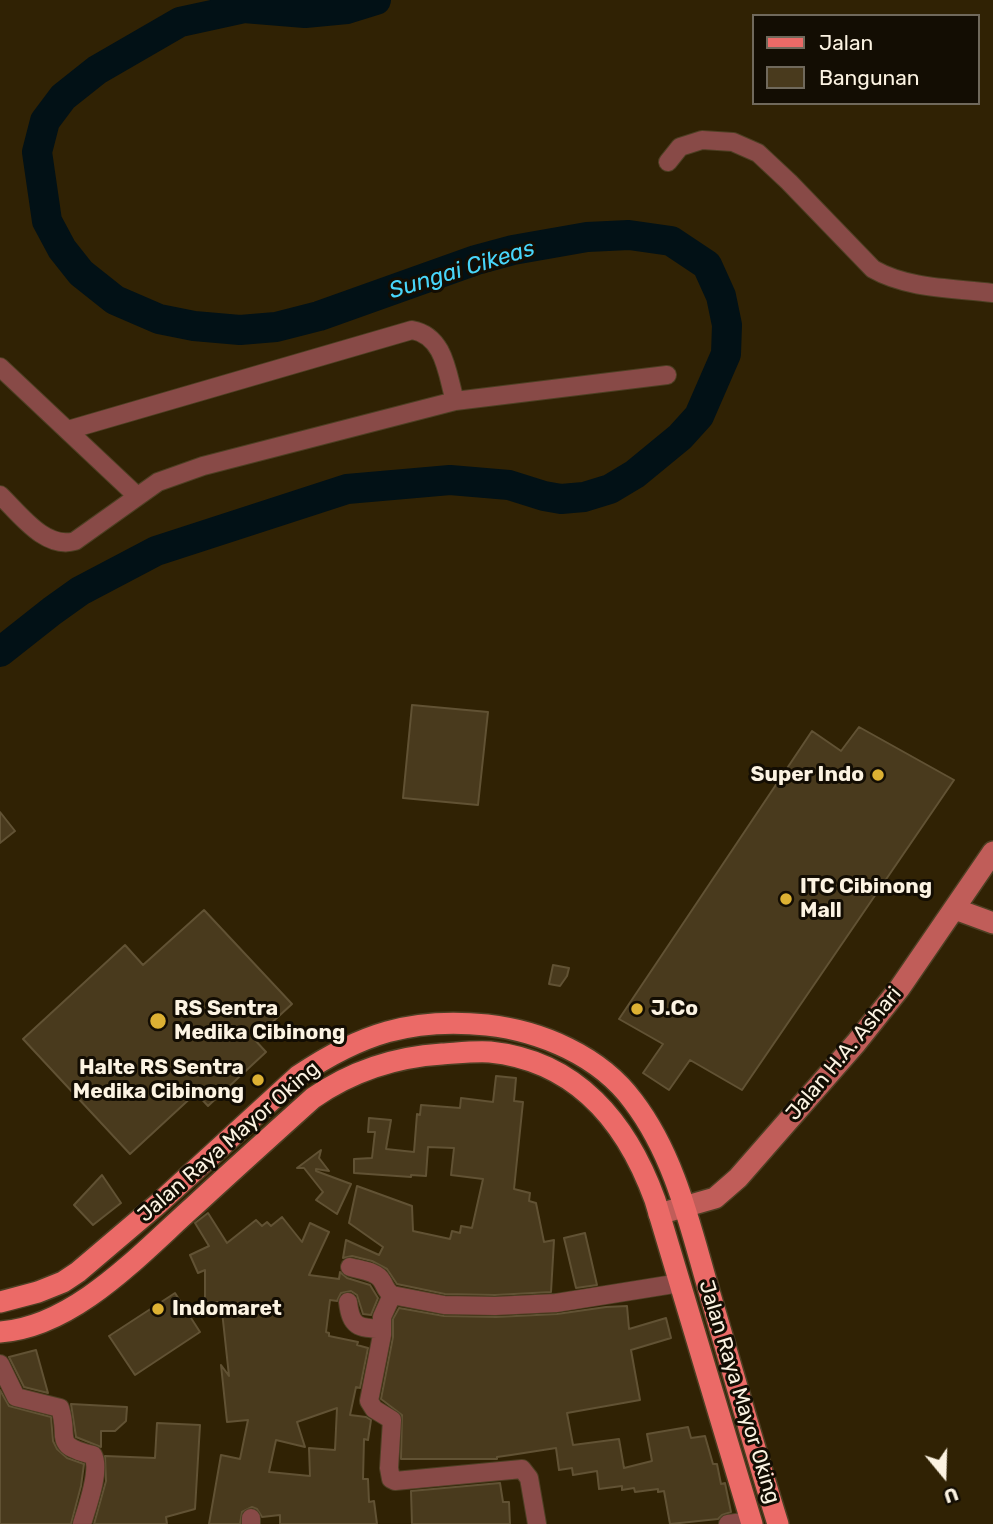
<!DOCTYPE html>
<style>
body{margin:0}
#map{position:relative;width:993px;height:1524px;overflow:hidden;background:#302204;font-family:Rubik,sans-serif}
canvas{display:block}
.legend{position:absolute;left:752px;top:14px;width:228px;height:91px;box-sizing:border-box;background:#130d03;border:2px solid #70695c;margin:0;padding:9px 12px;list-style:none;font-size:21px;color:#fcf3e2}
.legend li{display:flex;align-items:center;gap:14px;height:35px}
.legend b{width:35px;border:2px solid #70695c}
.north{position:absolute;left:909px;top:1440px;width:70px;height:70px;-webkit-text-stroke:5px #130d03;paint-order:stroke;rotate:161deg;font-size:19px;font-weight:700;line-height:28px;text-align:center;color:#fcf3e2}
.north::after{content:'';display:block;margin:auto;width:24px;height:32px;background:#fcf3e2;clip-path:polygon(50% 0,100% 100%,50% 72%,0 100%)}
</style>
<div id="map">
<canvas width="993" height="1524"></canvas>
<ul class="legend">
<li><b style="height:9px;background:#eb6a67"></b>Jalan</li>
<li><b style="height:19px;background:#493a1d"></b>Bangunan</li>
</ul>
<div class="north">U</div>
</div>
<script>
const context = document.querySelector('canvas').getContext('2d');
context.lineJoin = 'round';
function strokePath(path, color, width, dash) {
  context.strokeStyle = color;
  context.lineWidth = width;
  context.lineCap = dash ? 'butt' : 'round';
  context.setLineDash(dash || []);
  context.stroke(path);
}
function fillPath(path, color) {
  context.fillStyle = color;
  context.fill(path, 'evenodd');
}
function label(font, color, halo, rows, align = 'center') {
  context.font = font + ' Rubik,sans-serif';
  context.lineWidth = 6;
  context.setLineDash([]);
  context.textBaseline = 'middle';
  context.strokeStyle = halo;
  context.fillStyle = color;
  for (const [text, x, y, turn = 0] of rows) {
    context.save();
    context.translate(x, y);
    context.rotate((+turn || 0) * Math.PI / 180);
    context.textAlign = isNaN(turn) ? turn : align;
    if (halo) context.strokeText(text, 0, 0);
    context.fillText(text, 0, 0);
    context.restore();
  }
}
strokePath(new Path2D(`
 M0,652l52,-41 28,-20 76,-40 191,-62 103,-9 59,5 35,11 17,3 23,-2 26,-8 25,-15 45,-37 19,-21 27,-62 1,-29 -6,-29 -14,-31 -36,-24 -42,-6 -42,2 -74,13 -37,10 -157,56 -43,11 -36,3 -46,-4 -35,-7 -44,-19 -34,-27 -19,-24 -15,-28 -10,-69 8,-31 18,-24 34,-27 83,-48 64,-14 61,5 42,-4 29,-9`), '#021116', 30);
const building = new Path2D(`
 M412,705l76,7 -10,93 -75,-7z
 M859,727l95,53 -212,310 -52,-30 -21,30 -26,-17 20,-29 -44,-25 193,-288 29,20z
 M0,812l15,19 -15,12z
 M204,910l88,94 -38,35 12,13 -58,54 -12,-13 -66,61 -107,-115 102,-94 18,20z
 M553,965l16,3 -2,8 -7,10 -11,-2z
 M496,1076l20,2 -2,23 9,1 -9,87 16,4 -1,8 7,2 8,39 10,-2 -3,52 -56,3 -50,-1 -48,-10 -10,-15 -15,-8 -20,-5 -9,2 3,-18 33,15 4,-8 -34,-24 8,-37 55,20 1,25 37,8 2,-8 8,2 1,-7 11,2 11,-49 -32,-4 3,-27 -26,-1 -2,29 -15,-1v2l-57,-4v-14l18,-1 3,-26h-7l1,-14 22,2 -5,29 28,3 3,-38 3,1 1,-10 39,3 1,-10 32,4z
 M321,1150l-2,8 10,13 -13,-2v2l35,13 -14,30 -21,-14 7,-8 -19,-24h-7z
 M102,1175l19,28 -28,22 -19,-20z
 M208,1213l19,30 29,-23 6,6 5,-4 4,4 11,-9 20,25 8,-19 19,9 -20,43 30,4 1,-7 7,6 23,7 8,13 -7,17 -8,-1 -6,-19 -6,-4 -10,2 -4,8 -7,-1 -4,32 3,1v3l29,6 -1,3 11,3 -8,40 -4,-1 -6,28 16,2 5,3 -3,20 -4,-1 -1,40h5l1,23 5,-1 3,23h-97v-9l-18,2 -5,-8 -5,-2 -10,5 -2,12h-31l12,-69 19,4 8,-39 -21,2 -6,-57 8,11 -8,-74h-16v-32l-7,3 -8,-18 19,-9 -14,-23zM337,1408l-2,42 -26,-2 1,28 -41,-4 7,-32 29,7 -8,-25z
 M585,1233l12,52 -21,3 -12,-50z
 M175,1293l25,39 -65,43 -26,-39z
 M627,1306l2,23 37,-11 5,20 -40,12 9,50 -73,13 6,32 46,-6 5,29 28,-7 -5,-27 41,-7 3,11 14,-2 8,28h4l4,20 4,-1 6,29 -9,3 -4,4 -48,5 -6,-33 -6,1v-3l-23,3 -1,-4 -12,2v-4l-23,3 -2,-18 -24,4 -1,-7 -13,2 -3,-22 -45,7 -14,2v2h-96l1,-44 -21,-16 12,-62v-18l6,-11 45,8 52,1 61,-3 49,-7z
 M36,1350l12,43 -24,-6 -15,-30z
 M0,1390l9,16 42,11 2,24 4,8 10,9 17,6 -3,22 -10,38h-71z
 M71,1404l56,3 -1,14 -11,10h-14v16l-25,-10z
 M157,1423l43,2 -5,84 -29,8 1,7h-73l12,-43 -1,-25 50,2z
 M500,1483l3,19h6l1,22h-98l-1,-33z`);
fillPath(building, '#493a1d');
strokePath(building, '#615234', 2);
const street = new Path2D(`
 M668,162l12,-15 22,-7 31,2 25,11 31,29 84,87c35,20 80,19 120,24
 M0,367l136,128
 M68,430l344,-100c33,6 35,44 43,71
 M0,495c19,18 45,55 75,46l83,-59 45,-16 252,-65 212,-26
 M350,1267c10,3 27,4 32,14 4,6 3,9 10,14l52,10 51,1 61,-3 124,-20
 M392,1295l-10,22v18l-13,66 5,8 18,11 -3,48 2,11 4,2 127,-12 7,9 8,46
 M348,1302c3,25 10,26 34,27
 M0,1364l16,33 44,11c10,31 -9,37 33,47 8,15 -6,52 -11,69
 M251,1524v-6
 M728,1524l23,-3`);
const secondary = new Path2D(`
 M955,909l38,14
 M659,1214l56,-16 23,-20 118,-135 43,-54 94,-137`);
const primary = new Path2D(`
 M0,1302l38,-10 25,-10 15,-10 80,-68 140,-128c62,-42 114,-59 189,-51 54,6 113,31 146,76 42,55 57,125 76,190 23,78 45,156 69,233
 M0,1332c75,-5 141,-79 194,-126 39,-36 79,-72 119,-108 39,-27 81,-41 129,-44 16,-1 32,-3 48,-2 87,9 137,71 165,148l97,324`);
strokePath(street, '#4d3f23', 20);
strokePath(secondary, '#4d3f23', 24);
strokePath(primary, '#4d3f23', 24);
strokePath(street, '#884a47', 18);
strokePath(secondary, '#c05d59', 21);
strokePath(primary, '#eb6a67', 21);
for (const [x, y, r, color] of [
 [878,775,7,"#ddb133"],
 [786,899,7,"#ddb133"],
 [637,1009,7,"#ddb133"],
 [158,1021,9,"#ddb133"],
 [258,1080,7,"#ddb133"],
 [158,1309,7,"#ddb133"]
]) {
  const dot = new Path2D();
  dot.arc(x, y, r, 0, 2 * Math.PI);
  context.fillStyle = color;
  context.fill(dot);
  strokePath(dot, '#130d03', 2.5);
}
label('bold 21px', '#fcf3e2', '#130d03', [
 ["Super Indo",864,775,"right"],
 ["ITC Cibinong",800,887],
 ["Mall",800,911],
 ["RS Sentra",174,1009],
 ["Medika Cibinong",174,1033],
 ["J.Co",651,1009],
 ["Halte RS Sentra",244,1068,"right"],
 ["Medika Cibinong",244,1092,"right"],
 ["Indomaret",172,1309]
], 'left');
label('21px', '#fcf3e2', '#130d03', [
 ["Jalan H.A. Ashari",844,1054,-50],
 ["Jalan Raya Mayor Oking",229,1142,-41],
 ["Jalan Raya Mayor Oking",739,1392,73]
]);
label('italic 23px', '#48d5f9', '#130d03', [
 ["Sungai Cikeas",462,270,-17]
]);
</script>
